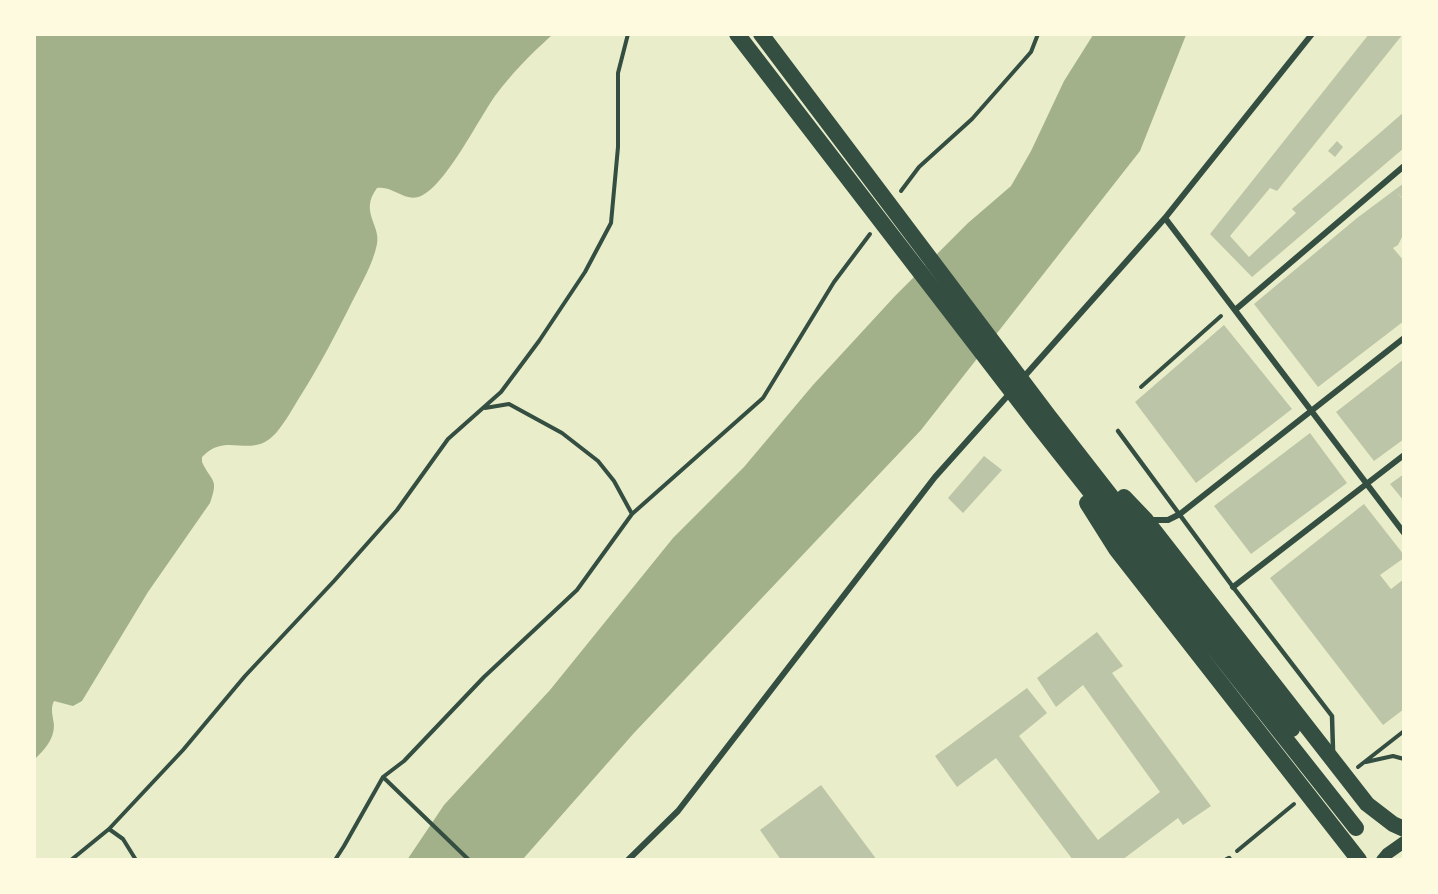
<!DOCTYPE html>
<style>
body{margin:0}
#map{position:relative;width:1438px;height:894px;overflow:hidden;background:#e9edc9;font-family:"PT Sans",sans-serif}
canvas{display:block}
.frame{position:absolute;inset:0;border:36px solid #fefae0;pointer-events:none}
</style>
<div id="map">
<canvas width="1438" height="894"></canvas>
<div class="frame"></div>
</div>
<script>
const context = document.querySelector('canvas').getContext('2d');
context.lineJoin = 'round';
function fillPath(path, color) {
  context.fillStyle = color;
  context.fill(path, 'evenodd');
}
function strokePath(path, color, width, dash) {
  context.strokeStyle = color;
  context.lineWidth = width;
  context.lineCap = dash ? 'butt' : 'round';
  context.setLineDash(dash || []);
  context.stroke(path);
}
fillPath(new Path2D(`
 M35,34l517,1c-21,19 -40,38 -57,61 -17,24 -49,89 -74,100 -16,7 -28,-11 -44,-8 -18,24 4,37 0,56 -4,20 -16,40 -25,58 -16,32 -32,63 -51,93 -8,13 -15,26 -25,38 -25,28 -49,-3 -74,24v5c10,21 17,16 8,41l-62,89 -66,109 -9,5 -19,-5c-4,8 -1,15 0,24 0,15 -10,25 -19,34z
 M1093,35h93l-46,116 -219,279 -287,303 -111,126 -116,1 37,-55 106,-115 123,-152 71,-71 69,-82 82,-89 73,-73 43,-37 20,-35 33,-70z`), '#a3b18a');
fillPath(new Path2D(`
 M1369,34h34l-126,157 -7,-3 -40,48 19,21 47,-44 -4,-4 112,-97v36l-152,129 -42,-43z
 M1337,141l6,6 -8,10 -7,-6z
 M1404,183v16l-7,-6 7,7v33l-6,12 -5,3 11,13v60l-86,66 -64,-83 103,-86z
 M1224,325l68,84 -96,74 -61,-81z
 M1404,359v80l-30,22 -38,-49z
 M1310,433l37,50 -96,71 -37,-48z
 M984,456l18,14 -39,43 -15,-15z
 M1404,474v27l-14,-17z
 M1364,504l40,51v3l-24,17 11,14 13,-10v130l-21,16 -113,-147z
 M1097,632l26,34 -11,7 99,133 -28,19 -5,-7 -56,42h-49l-77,-102 -39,29 -22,-31 92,-68 20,25 -28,23 79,104 62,-48 -77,-107 -27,22 -19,-29z
 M821,785l56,75h-96l-21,-30z`), '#bcc5a7');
strokePath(new Path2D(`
 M901,191l18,-24 53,-48 59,-67 7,-18
 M1141,387l80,-71
 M485,408l24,-4 53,29 36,28 16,20 18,33
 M1366,762l27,-6 11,3
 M1358,767l46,-36
 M383,777l86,83
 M109,829l14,10 13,21
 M1237,851l57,-47
 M71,860l38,-31 74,-79 62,-74 89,-95 63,-71 51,-71 53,-47 38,-51 46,-69 26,-49 7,-76v-74l10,-39
 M335,860l9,-14 39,-69 21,-16 80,-84 93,-87 55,-76 131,-116 71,-116 36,-48`), '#344e41', 4);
strokePath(new Path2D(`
 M1118,431l115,156 99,129 1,34`), '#344e41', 4.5);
strokePath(new Path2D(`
 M1165,218l239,315
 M1235,310l169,-144
 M1022,379l143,-161 147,-184
 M1152,520h16l12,-6 224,-176
 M1233,587l171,-132
 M628,860l50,-49 257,-334 76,-85
 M1227,860l2,-1`), '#344e41', 6);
strokePath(new Path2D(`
 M1382,860l5,-6 17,-12`), '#344e41', 12);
strokePath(new Path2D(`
 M737,34l299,389 320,405
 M761,34l287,381 244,314
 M1124,497l21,22 222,285 26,20 11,5
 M1087,503l29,46 243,311`), '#344e41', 16);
</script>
